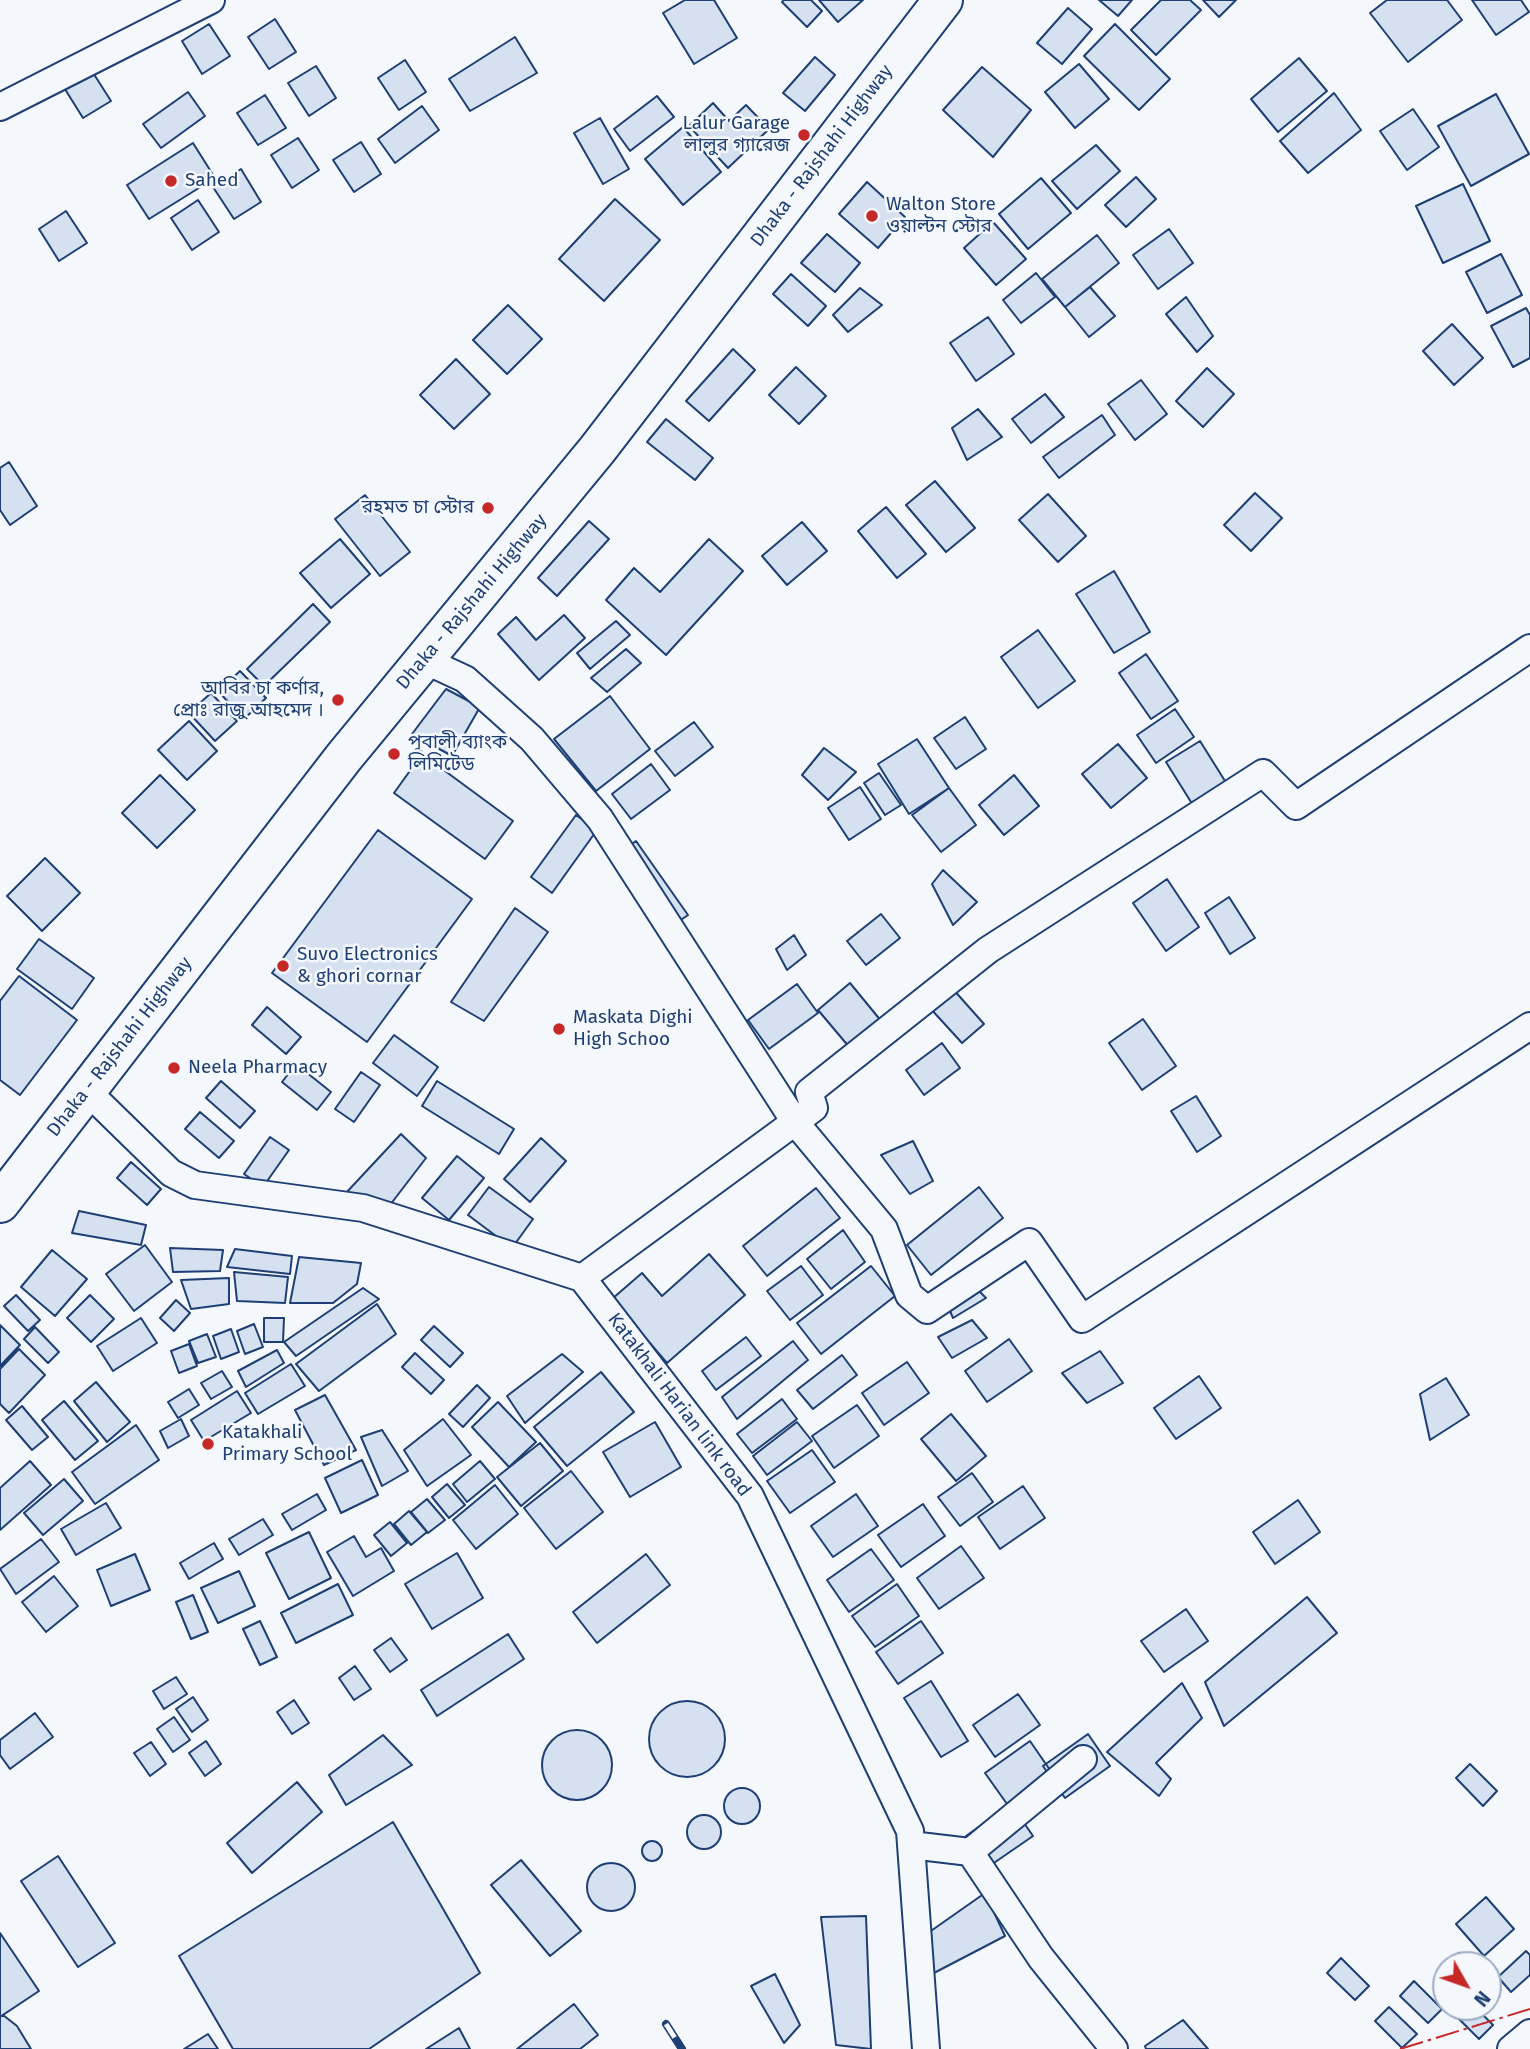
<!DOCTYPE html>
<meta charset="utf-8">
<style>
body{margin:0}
#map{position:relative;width:1530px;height:2049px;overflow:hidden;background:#f4f7fb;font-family:"Fira Sans",sans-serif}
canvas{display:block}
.north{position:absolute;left:1432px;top:1951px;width:70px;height:70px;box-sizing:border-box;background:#f4f7fb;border:2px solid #9eadc5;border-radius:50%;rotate:130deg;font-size:19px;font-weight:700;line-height:28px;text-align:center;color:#1d3f73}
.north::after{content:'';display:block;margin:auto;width:24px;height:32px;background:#c62828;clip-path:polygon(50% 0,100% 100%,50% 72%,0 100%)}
</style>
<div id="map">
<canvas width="1530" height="2049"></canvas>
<div class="north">N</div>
</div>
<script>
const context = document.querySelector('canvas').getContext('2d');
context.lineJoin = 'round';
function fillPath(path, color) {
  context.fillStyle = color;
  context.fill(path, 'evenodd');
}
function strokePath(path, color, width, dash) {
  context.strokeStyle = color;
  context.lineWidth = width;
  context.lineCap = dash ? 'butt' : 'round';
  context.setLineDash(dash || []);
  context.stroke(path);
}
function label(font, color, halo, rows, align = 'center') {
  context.font = font + ' "Fira Sans","Noto Sans Bengali",sans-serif';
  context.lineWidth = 5;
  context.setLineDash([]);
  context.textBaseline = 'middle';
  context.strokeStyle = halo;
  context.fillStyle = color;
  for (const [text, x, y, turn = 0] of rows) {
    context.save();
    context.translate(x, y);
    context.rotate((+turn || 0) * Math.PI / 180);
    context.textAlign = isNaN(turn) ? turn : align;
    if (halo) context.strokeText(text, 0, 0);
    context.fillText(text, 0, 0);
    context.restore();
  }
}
const building = new Path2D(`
 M685,0h29l23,38 -43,26 -31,-51z
 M784,0h27l11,11 -15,16 -25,-25z
 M819,0h44l-25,22z
 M1099,0h33l-14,16z
 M1161,0h29l11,10 -45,45 -25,-25z
 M1203,0h33l-17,17z
 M1387,0h60l15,20 -54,42 -38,-49z
 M1472,0h49l8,12 -33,23z
 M1068,8l24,21 -30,35 -25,-21z
 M275,19l21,33 -27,17 -21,-32z
 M209,24l21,32 -28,18 -20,-33z
 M1115,24l55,55 -31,31 -55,-54z
 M515,37l22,36 -67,38 -21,-32z
 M815,57l20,18 -30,36 -22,-18z
 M1299,58l28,33 -49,41 -27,-33z
 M405,60l21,32 -27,18 -21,-32z
 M1079,64l30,35 -34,29 -30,-36z
 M316,66l20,32 -27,18 -21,-33z
 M982,67l49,43 -38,47 -50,-47z
 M90,68l21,33 -28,17 -20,-32z
 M188,92l17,24 -44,32 -18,-24z
 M1334,93l27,37 -53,43 -28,-32z
 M1496,94l33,60 -58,32 -33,-60z
 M265,95l21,33 -28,17 -21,-32z
 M657,96l17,21 -44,34 -16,-22z
 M713,103l16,18 17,-16 23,24 -41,39 -39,-42z
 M422,106l17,24 -44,33 -17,-24z
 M1413,109l26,38 -32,23 -27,-39z
 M600,118l29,51 -26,15 -29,-51z
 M683,127l38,45 -38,33 -38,-46z
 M298,138l21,32 -27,18 -21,-33z
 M361,142l20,32 -27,18 -21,-32z
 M193,143l22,35 -66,41 -22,-34z
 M1096,145l24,26 -43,38 -25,-28z
 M241,169l20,33 -27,17 -21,-32z
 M1136,177l20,22 -30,28 -21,-22z
 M1041,178l30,35 -43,36 -29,-35z
 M867,182l38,35 -27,31 -39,-34z
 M1463,184l27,57 -47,22 -27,-57z
 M615,199l45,41 -56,61 -45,-42z
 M198,200l21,32 -27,18 -21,-32z
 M66,211l21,32 -28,18 -20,-32z
 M993,222l33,37 -30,26 -32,-37z
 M1169,229l24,34 -35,26 -25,-34z
 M827,234l33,29 -25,29 -34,-29z
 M1097,235l22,28 -54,44 -23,-28z
 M1501,254l21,41 -35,18 -21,-41z
 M1036,273l19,24 -34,26 -18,-23z
 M791,274l35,32 -18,20 -35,-32z
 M1090,287l25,29 -26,21 -24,-30z
 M860,288l22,17 -34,27 -15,-17z
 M1186,297l27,39 -16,16 -31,-38z
 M508,305l34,34 -35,35 -34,-34z
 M1526,308l4,7v43l-17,9 -22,-41z
 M988,317l26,37 -38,27 -26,-38z
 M1452,324l31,34 -29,27 -31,-34z
 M733,349l22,21 -46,51 -23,-20z
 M456,359l34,35 -36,35 -34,-34z
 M796,367l30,29 -27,28 -30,-29z
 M1207,368l27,26 -31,33 -27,-26z
 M1141,380l26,34 -32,26 -27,-36z
 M1045,394l19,23 -33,26 -19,-24z
 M978,409l24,28 -35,23 -15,-32z
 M1102,415l13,20 -56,43 -16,-21z
 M666,419l47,39 -18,22 -48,-38z
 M9,462l28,44 -27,19 -10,-15v-42z
 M935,481l40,47 -29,24 -40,-47z
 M1255,493l27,25 -31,33 -27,-26z
 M1048,494l38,42 -28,26 -39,-42z
 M365,495l45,57 -30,24 -45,-57z
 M886,507l40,47 -29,24 -39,-47z
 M589,521l20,18 -52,57 -19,-18z
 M802,522l25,29 -40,34 -25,-29z
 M340,539l30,35 -39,34 -31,-35z
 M709,539l34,32 -77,84 -60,-55 28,-32 26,24z
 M1114,571l36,61 -36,21 -38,-59z
 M313,604l17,18 -66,64 -17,-17z
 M564,615l21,23 -46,42 -41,-46 18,-17 20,23z
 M616,621l14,14 -40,34 -13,-16z
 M1038,630l37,51 -37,27 -37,-51z
 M626,649l15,14 -34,29 -16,-14z
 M1146,654l32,47 -27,18 -32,-46z
 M240,671l26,27 -22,21 -26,-28z
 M446,689l34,18 -28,49 -40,-22z
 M211,693l26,28 -22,20 -26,-28z
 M610,696l40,53 -54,42 -42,-52z
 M1175,709l19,28 -38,26 -19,-28z
 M965,717l21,32 -30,20 -22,-31z
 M189,721l28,30 -30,29 -29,-30z
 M694,722l19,25 -38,29 -20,-25z
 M917,739l32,49 -40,26 -31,-50z
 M1200,741l30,48 -34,21 -30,-48z
 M1118,744l29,34 -36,30 -29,-34z
 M824,748l32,24 -28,28 -26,-25z
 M422,754l91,67 -28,38 -91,-66z
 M651,764l19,26 -39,29 -19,-25z
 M879,773l22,32 -16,10 -21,-32z
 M160,775l35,35 -38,38 -35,-35z
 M1014,775l25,31 -35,29 -25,-30z
 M860,787l21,32 -32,21 -21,-32z
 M949,788l27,37 -35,27 -29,-37z
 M576,815l21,15 -45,63 -21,-16z
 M378,830l94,69 -105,143 -95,-69z
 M636,841l52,74 -13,9 -52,-74z
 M45,858l35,35 -38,38 -35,-35z
 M943,870l34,32 -24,23 -21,-41z
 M1167,879l32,48 -33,24 -33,-48z
 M1229,897l26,41 -25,16 -25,-41z
 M515,908l33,24 -64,89 -33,-19z
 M881,914l19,24 -34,27 -19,-24z
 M794,935l12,20 -19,15 -11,-21z
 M39,939l55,39 -22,31 -55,-40z
 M19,976l58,44 -57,75 -20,-15v-79z
 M850,983l32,39 -32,26 -32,-38z
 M797,984l21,29 -49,36 -21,-29z
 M952,988l32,36 -22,19 -32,-35z
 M267,1007l34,30 -15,17 -34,-29z
 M1143,1019l33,47 -34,24 -33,-47z
 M394,1035l44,32 -21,29 -44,-33z
 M942,1043l18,25 -36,27 -18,-25z
 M296,1064l35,28 -14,18 -35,-28z
 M361,1072l19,13 -26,37 -19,-13z
 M221,1081l34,30 -15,17 -34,-30z
 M437,1081l77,48 -15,25 -77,-48z
 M1196,1096l25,40 -24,16 -26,-41z
 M200,1112l34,29 -15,17 -34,-29z
 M401,1134l25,24 -36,47 -45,-11z
 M270,1137l19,13 -26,37 -19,-13z
 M541,1138l25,23 -36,41 -26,-23z
 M913,1141l20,40 -23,13 -29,-39z
 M457,1156l27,22 -35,42 -27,-22z
 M131,1162l30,27 -14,16 -30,-27z
 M489,1187l44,32 -21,29 -44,-33z
 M979,1187l24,31 -72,57 -24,-30z
 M816,1188l24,30 -73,58 -24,-30z
 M79,1211l67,14 -5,20 -69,-12z
 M843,1230l22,32 -34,27 -24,-30z
 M145,1245l27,37 -38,29 -28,-37z
 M170,1248l53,2 -3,21 -47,1z
 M235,1249l57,7 -2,18 -63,-7z
 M52,1250l35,29 -32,37 -34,-29z
 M709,1254l36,41 -78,68 -55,-64 30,-26 20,23z
 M299,1257l62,6 -4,21 -24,19h-43z
 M801,1266l22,29 -33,25 -23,-29z
 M871,1266l24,30 -74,58 -24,-31z
 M234,1272l54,5 -3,26 -48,-2z
 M229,1278v26l-38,5 -10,-29z
 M975,1287l11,11 -33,20 -6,-14z
 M363,1288l16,11 -83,57 -12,-14z
 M16,1295l24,25 -12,11 -24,-25z
 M90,1295l24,24 -23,23 -24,-24z
 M176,1300l14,13 -16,18 -14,-13z
 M377,1304l19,30 -77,57 -23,-27z
 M141,1318l16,25 -44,28 -16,-25z
 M264,1318h20l-1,24h-19z
 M972,1320l15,18 -35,20 -14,-21z
 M254,1324l9,23 -18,7 -8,-23z
 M0,1325l20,20 -20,21z
 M434,1326l29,27 -13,14 -29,-27z
 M35,1327l24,25 -11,11 -24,-24z
 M231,1329l8,23 -18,7 -8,-23z
 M207,1334l9,23 -18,6 -9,-22z
 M746,1337l15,19 -45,34 -14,-19z
 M1009,1339l23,32 -45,31 -22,-31z
 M793,1341l15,19 -71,59 -15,-22z
 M189,1344l8,22 -18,7 -8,-22z
 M19,1349l26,26 -36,38 -9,-9v-35z
 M277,1350l7,13 -38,24 -8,-16z
 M1100,1351l23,32 -36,20 -25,-30z
 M415,1353l29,27 -13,14 -29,-27z
 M562,1354l21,18 -58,51 -18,-27z
 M842,1355l15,20 -44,34 -16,-19z
 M907,1362l22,31 -45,32 -22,-32z
 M291,1364l14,22 -47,28 -13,-21z
 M222,1371l10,16 -21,12 -10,-16z
 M601,1372l33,40 -67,54 -33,-39z
 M1199,1376l22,32 -45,31 -22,-31z
 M1446,1378l23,37 -39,25 -10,-46z
 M96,1382l34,40 -23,20 -33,-41z
 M477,1385l13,13 -27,29 -14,-13z
 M189,1389l10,16 -21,13 -10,-16z
 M237,1391l14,22 -47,28 -13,-21z
 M325,1395l31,55 -32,15 -29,-55z
 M782,1399l15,20 -45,34 -15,-19z
 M64,1401l34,40 -23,19 -33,-40z
 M498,1402l38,40 -27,25 -37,-40z
 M857,1405l22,31 -45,32 -22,-32z
 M22,1406l26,31 -16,13 -26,-30z
 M951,1414l35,42 -30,25 -35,-42z
 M181,1419l8,17 -21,12 -8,-17z
 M443,1419l28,36 -44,31 -23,-36z
 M655,1422l26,45 -51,30 -27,-45z
 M797,1422l15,19 -45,34 -14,-19z
 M136,1425l23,35 -64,44 -23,-32z
 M382,1430l26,41 -26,15 -21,-49z
 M540,1443l23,28 -42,35 -24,-29z
 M812,1450l23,32 -45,31 -23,-32z
 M362,1460l16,35 -37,18 -16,-35z
 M30,1461l21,24 -51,45v-42z
 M480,1461l15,18 -28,23 -14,-18z
 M571,1471l32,41 -47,37 -32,-41z
 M972,1473l21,29 -33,24 -22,-29z
 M64,1479l19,22 -40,34 -19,-22z
 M447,1484l18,21 -16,13 -17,-21z
 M495,1485l23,29 -42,35 -23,-29z
 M1023,1486l22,32 -45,31 -22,-32z
 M317,1494l9,16 -34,20 -10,-16z
 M856,1494l22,32 -45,31 -22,-31z
 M427,1499l18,21 -17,13 -17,-21z
 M1298,1500l22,32 -45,32 -22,-32z
 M106,1503l15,25 -45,27 -15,-26z
 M923,1504l22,32 -44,31 -23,-32z
 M409,1511l18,21 -16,13 -17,-21z
 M263,1519l10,16 -34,20 -10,-16z
 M390,1522l17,21 -16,13 -17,-21z
 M309,1532l22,46 -42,21 -23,-46z
 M354,1536l12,21 15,-9 13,23 -41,25 -26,-44z
 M41,1539l18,23 -43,32 -16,-25z
 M214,1543l9,16 -34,20 -9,-16z
 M961,1546l23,32 -45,31 -22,-31z
 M871,1549l23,31 -45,32 -22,-32z
 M457,1553l26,45 -51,31 -27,-45z
 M135,1554l15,36 -39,16 -14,-36z
 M646,1554l24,31 -73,58 -24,-31z
 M239,1571l16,35 -37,17 -17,-35z
 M54,1576l24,30 -32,26 -24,-30z
 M338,1584l15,31 -57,28 -15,-30z
 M897,1584l22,32 -44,31 -23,-31z
 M193,1595l15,37 -17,7 -15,-37z
 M1307,1597l30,36 -113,93 -19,-44z
 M1186,1609l22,32 -44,31 -23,-31z
 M260,1621l17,36 -17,8 -17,-36z
 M921,1621l22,32 -45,31 -22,-32z
 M508,1634l16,25 -87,57 -16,-26z
 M391,1638l16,22 -17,12 -16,-22z
 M355,1666l16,23 -17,11 -15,-22z
 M176,1677l11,17 -23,15 -11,-18z
 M931,1681l37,60 -27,16 -37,-59z
 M1182,1683l20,35 -46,45 15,16 -12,17 -52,-44z
 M1018,1694l22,31 -45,32 -22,-32z
 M193,1697l15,23 -16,12 -16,-23z
 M294,1700l15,23 -17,11 -15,-22z
 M649 1739a38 38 0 1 1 76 0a38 38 0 1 1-76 0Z
 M35,1713l18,24 -43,32 -10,-14v-15z
 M174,1717l16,23 -17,12 -16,-23z
 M542 1765a35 35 0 1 1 70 0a35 35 0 1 1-70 0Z
 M1088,1734l22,32 -45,32 -22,-32z
 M383,1735l29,30 -66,40 -17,-30z
 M206,1741l15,23 -16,12 -16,-23z
 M1030,1741l22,32 -45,31 -22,-31z
 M151,1742l15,22 -16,12 -16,-23z
 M1470,1764l27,27 -14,15 -27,-28z
 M297,1782l25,30 -70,61 -25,-30z
 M724 1806a18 18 0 1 1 36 0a18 18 0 1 1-36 0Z
 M1011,1804l22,32 -45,31 -22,-31z
 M687 1832a17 17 0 1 1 34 0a17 17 0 1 1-34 0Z
 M393,1822l87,151 -111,76h-136l-54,-93z
 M642 1851a10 10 0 1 1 20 0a10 10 0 1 1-20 0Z
 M58,1856l57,87 -37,24 -57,-86z
 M521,1860l60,71 -31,25 -59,-71z
 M587 1887a24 24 0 1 1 48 0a24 24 0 1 1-48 0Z
 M985,1893l20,43 -73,38 -4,-41z
 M1486,1897l28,32 -30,27 -28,-32z
 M866,1916l5,133 -35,-4 -15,-128z
 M0,1933l39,58 -39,26z
 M1526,1951l4,4v20l-19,17 -13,-15z
 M1459,1953l12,12h-25z
 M1341,1958l28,28 -14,14 -28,-27z
 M775,1974l25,51 -16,18 -33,-57z
 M1414,1981l28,28 -14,14 -28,-27z
 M574,2004l24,31 -18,14h-63z
 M1389,2007l28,27 -15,14 -27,-27z
 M1457,2007h18l18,18 -14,14 -27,-27z
 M3,2015l14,11 14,23h-31v-32z
 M1183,2020l25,29h-62l-1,-3z
 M459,2028l11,21h-44z
 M208,2034l10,15h-34z`);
fillPath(building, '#d5e0f0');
strokePath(building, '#1d3f73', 2);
const minor = new Path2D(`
 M0,107l211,-107
 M424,660l41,19 67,60 68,80 195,303 89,107 25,66 18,15 102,-68 53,77 448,-293
 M86,1090l85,83 24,12 168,23 219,70 168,218 160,335 16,218
 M582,1278l232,-170 -5,-16 179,-142 275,-177 33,33 234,-158
 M1083,1759l-113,93 71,106 73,91
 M911,1845l59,7
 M1511,2049l19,-16`);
const highway = new Path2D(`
 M0,1203l344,-446 253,-307 346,-450`);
strokePath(minor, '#1d3f73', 30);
strokePath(highway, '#1d3f73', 42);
strokePath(minor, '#f4f7fb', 26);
strokePath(highway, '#f4f7fb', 38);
const rail = new Path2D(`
 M666,2024l16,25`);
strokePath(rail, '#1d3f73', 8);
strokePath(rail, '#f4f7fb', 5, [16]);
strokePath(new Path2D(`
 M1400,2049l130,-40`), '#c62828', 2, [24, 5, 3.5, 5]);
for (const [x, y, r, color] of [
 [804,135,7,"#c62828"],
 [171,181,7,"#c62828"],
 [872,216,7,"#c62828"],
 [488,508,7,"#c62828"],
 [338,700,7,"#c62828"],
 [394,754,7,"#c62828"],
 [283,966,7,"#c62828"],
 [559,1029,7,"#c62828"],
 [174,1068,7,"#c62828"],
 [208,1444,7,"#c62828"]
]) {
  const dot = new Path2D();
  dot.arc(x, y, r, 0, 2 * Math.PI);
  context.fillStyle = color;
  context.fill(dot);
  strokePath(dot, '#f4f7fb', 2.5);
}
label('19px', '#1d3f73', '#f4f7fb', [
 ["Lalur Garage",790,124,"right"],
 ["লালুর গ্যারেজ",790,146,"right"],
 ["Sahed",185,181],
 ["Walton Store",886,205],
 ["ওয়াল্টন স্টোর",886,227],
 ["রহমত চা স্টোর",474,508,"right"],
 ["আবির চা কর্ণার,",324,689,"right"],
 ["প্রোঃ রাজু আহমেদ ।",324,711,"right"],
 ["পূবালী ব্যাংক",408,743],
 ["লিমিটেড",408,765],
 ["Suvo Electronics",297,955],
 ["& ghori cornar",297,977],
 ["Maskata Dighi",573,1018],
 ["High Schoo",573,1040],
 ["Neela Pharmacy",188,1068],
 ["Katakhali",222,1433],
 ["Primary School",222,1455]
], 'left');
label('19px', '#1d3f73', '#f4f7fb', [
 ["Dhaka - Rajshahi Highway",822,156,-53],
 ["Dhaka - Rajshahi Highway",472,602,-50],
 ["Dhaka - Rajshahi Highway",120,1047,-52],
 ["Katakhali Harian link road",679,1405,53]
]);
</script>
